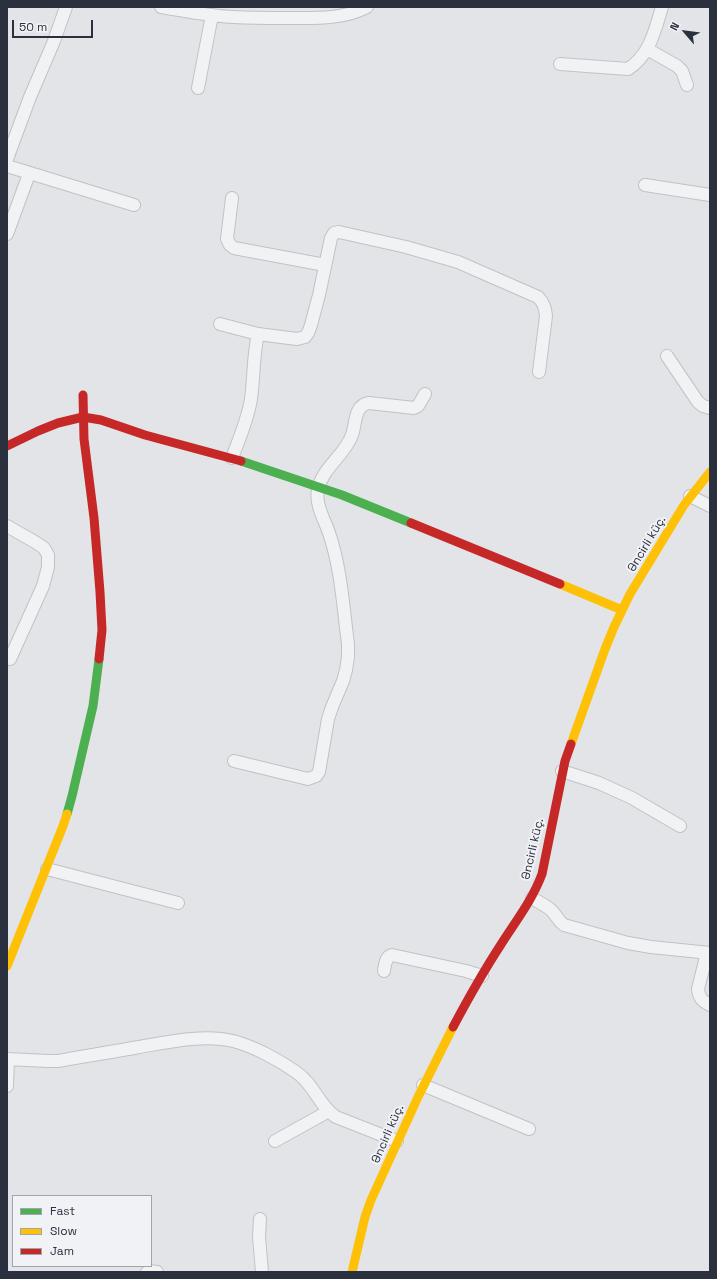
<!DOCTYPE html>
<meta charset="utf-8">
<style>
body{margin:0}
#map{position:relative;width:717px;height:1279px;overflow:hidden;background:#e2e4e7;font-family:"Space Grotesk",sans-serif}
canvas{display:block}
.frame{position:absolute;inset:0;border:8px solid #2b303e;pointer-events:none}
.legend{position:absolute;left:12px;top:1195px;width:140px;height:72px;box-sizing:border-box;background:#f0f2f6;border:1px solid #a1a4ac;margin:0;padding:5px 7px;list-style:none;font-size:12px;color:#2b303e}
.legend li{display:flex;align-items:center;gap:8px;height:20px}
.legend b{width:20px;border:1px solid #a1a4ac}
.north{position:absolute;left:665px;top:12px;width:40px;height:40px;-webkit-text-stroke:3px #f0f2f6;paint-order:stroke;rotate:298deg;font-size:11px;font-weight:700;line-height:16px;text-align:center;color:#2b303e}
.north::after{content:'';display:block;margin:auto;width:14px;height:18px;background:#2b303e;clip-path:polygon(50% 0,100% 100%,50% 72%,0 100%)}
.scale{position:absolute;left:12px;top:20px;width:81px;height:18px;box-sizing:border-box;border:2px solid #2b303e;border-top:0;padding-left:5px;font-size:12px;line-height:14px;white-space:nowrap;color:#2b303e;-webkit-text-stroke:3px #f0f2f6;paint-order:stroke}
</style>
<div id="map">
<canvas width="717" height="1279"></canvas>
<div class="frame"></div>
<ul class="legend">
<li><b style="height:5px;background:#4caf50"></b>Fast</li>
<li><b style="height:5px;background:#ffc107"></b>Slow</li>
<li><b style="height:5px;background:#c62828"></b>Jam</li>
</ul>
<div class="north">N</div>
<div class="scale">50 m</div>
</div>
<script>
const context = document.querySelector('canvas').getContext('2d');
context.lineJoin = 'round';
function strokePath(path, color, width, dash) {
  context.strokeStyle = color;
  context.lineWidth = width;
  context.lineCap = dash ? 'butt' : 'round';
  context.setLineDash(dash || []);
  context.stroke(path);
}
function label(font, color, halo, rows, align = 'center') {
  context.font = font + ' "Space Grotesk",sans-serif';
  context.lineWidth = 4;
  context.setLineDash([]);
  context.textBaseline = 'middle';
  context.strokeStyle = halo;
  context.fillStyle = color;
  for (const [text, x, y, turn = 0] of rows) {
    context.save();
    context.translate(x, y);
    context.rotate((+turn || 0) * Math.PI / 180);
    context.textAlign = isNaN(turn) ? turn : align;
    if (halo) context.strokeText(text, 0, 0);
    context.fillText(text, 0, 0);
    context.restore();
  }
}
const street = new Path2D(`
 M161,7c25,4 49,9 73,10 17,1 35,1 52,1 27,0 56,2 81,-11
 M647,49l30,17 5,5 5,14
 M560,64l68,5c22,-14 27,-39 34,-62
 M198,88l14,-73
 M7,159l23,-62 24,-56 12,-34
 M7,166l127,39
 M645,185l65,10
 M232,198l-5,41 3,6 4,3 91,17
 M7,234l22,-60
 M220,324l38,10 39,5 8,-2 3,-4 3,-8 8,-30 12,-57 3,-5 5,-1 67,15 52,15 80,35c6,6 7,11 8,19l-7,56
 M667,356l31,46 5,4 7,2
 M232,458c7,-19 16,-39 19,-59 3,-22 2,-44 7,-65
 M690,496l20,10
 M7,526l28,16 9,6 4,7v12l-5,19 -33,73
 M234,761l74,18 8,-3 3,-4 9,-53 4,-12 11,-26 3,-11 2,-13v-13c-5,-38 -7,-78 -20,-114 -5,-13 -13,-27 -10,-41 5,-22 27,-34 34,-54 4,-11 2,-30 17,-32l45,5 4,-2 7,-12
 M562,771l37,12 33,15 48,28
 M47,869l131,34
 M532,898c6,4 14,7 20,13 5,5 6,10 12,14l64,18 23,4 59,6
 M707,953l-9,36c1,9 4,12 12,16
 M384,971c1,-6 1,-14 8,-16l74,16 16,5
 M7,1059l41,2h10c27,-5 54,-9 81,-14 29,-5 65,-13 94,-6 20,5 46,19 63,31 18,12 23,34 40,45l61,24
 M423,1085l106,44
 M7,1086l1,-27
 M275,1141l54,-30
 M260,1219l-1,18 3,35
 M147,1272l2,-1 8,1`);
strokePath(street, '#c1c2c5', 14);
strokePath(street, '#f1f2f4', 12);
strokePath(new Path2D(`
 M241,461l101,34 69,28
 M67,814l5,-18 21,-90 6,-47`), '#4caf50', 9);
strokePath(new Path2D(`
 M560,584l62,26
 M571,744l34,-95 9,-22 16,-33 54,-89 26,-33
 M7,966l56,-140 4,-12
 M352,1272l13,-55 6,-17 47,-103 35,-70`), '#ffc107', 9);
strokePath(new Path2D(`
 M83,395l1,44 10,79 6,74 2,38 -3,29
 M7,446l31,-15 20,-8 25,-6 18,3 44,15 96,26
 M411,523l149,61
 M453,1027c15,-28 30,-55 47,-81 15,-24 32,-45 42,-72l23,-113 6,-17`), '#c62828', 9);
label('12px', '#2b303e', '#f0f2f6', [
 ["Əncirli küç.",647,544,-59],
 ["Əncirli küç.",533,849,-77],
 ["Əncirli küç.",388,1134,-66]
]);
</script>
